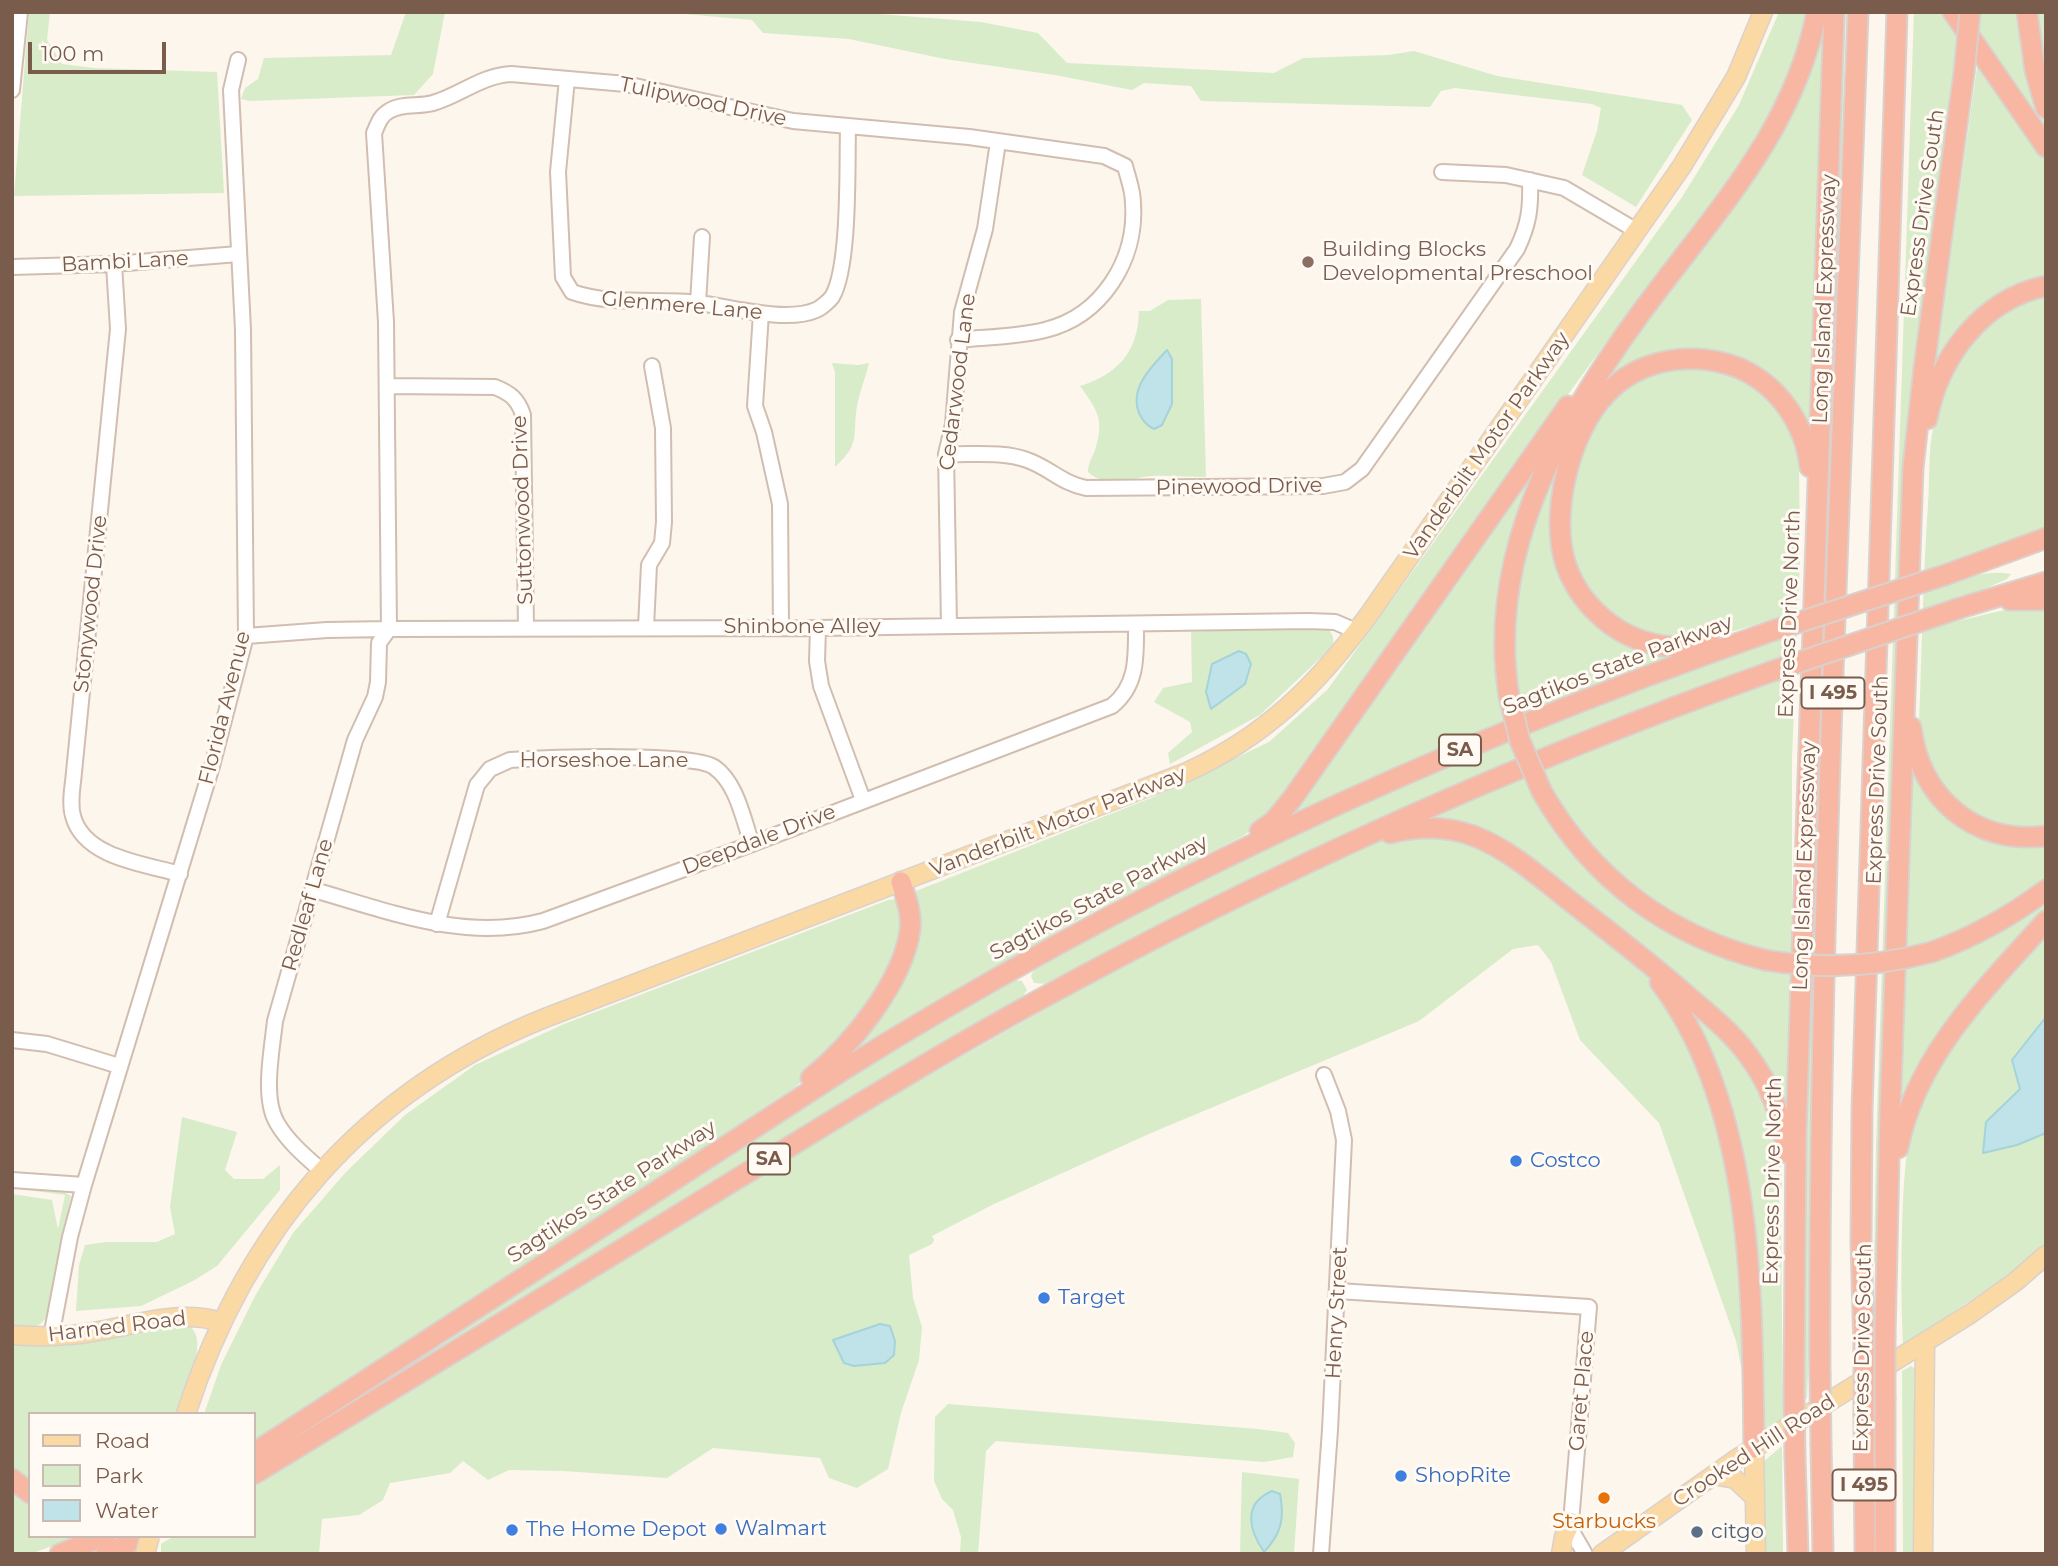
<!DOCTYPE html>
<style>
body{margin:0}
#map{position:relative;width:2058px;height:1566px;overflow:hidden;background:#fdf6ec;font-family:Montserrat,sans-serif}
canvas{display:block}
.frame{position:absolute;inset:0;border:14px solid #7a5c4d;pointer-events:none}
.legend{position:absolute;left:28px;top:1412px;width:228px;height:126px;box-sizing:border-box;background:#fffaf3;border:2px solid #cabbb1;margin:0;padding:9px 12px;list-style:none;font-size:21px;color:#7a5c4d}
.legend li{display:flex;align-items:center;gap:14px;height:35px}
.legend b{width:35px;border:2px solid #cabbb1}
.scale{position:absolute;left:28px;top:42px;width:138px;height:32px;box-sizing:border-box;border:4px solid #7a5c4d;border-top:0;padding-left:9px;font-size:21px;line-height:24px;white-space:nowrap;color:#7a5c4d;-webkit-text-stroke:5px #fffaf3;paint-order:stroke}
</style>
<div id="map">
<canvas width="2058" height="1566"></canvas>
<div class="frame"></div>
<ul class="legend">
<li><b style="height:9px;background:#fbd9a5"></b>Road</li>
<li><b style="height:19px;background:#d8ecc9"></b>Park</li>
<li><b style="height:19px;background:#bfe3e8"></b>Water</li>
</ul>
<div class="scale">100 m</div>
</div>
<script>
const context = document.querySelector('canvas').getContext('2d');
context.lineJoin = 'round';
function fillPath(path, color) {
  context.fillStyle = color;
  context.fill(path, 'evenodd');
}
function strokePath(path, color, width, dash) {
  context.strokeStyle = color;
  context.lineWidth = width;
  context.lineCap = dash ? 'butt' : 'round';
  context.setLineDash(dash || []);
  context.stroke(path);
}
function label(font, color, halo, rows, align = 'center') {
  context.font = font + ' Montserrat,sans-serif';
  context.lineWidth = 6;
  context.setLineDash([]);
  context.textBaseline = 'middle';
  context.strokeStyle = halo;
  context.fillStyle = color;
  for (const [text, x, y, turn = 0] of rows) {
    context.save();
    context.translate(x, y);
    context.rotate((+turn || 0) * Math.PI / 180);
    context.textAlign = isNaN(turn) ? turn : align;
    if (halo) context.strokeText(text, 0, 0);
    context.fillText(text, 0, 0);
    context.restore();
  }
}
fillPath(new Path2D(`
 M29,12h21l-3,28 15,24 32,4 123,4 7,121 -210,3z
 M406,12h39l-12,62 -19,21 -164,6 -9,-2 4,-11 13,-9 6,-21 127,-3z
 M662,12h191l128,10 57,11 29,30 207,10 29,-15 85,-3 26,-4 83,25 185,29 10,15 -56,87 -54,-32 15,-44 4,-23 -9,-4 -137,-16 -14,3 -11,16 -229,-6 -10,-15 -47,-3 -12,7 -77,-15 -110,-16 -96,-20 -86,-6 -11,-13z
 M1779,12h31l-14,53 -46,89 -129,168 -98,134 -247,355 -33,25 -160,81 -145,83 -114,75 93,-147 -1,-37 235,-93 118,-56 59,-53 354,-492 57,-92z
 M1843,12h3l-29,937 -7,386 -3,63 -3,2v-248z
 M1914,12h36l96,141v128l-111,87 42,-301 -14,-22 -45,317 -42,905 -2,-6 2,-117z
 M1964,12h61l21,99v23z
 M2034,12h12v71z
 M1824,32l-13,400 -2,1c-7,-14 -14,-28 -25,-40 -39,-45 -117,-55 -165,-18 -6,5 -12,13 -17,19 -48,54 -63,146 -22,208 23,33 66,42 102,50 -138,54 -274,110 -408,174l10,-10 26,-34 202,-290 34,-39c-34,85 -60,148 -43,242l15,-2 -5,-22 -3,-45 7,-57 34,-92 65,-121 154,-204 36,-74 13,-45z
 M2046,293v235l-101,37 5,16c20,-4 41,-11 61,-7l-4,5 -64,28 6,16 81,-19 16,3v220l-33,2 -44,-16 -22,-21 -23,-39 -5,-30c3,-73 4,-146 9,-219 2,-25 0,-51 5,-75 11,-56 52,-125 113,-136z
 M1201,299l5,178c-18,0 -37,-2 -55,-1 -21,2 -45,13 -63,-4 0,-8 4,-14 7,-22 10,-31 2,-40 -15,-64 38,-12 58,-34 59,-75h11l18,-11z
 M832,363l26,2 11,-2c-3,13 -8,25 -11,38 -7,32 5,41 -23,66v-95z
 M1685,365l44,5 33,21 27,36 10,33 1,99 -8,199v198l-30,-7 -61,-19 -74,-44 -59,-67 -22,-41 12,55 61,67 69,41 105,30 -4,143 -3,1 -20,-47 -200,-180 -143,-67 171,-77 180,-62 -5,-17 -466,192 -255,127 -14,-1 -3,-7 4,-9 140,-81 261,-121 341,-129 -5,-16 -69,20 -41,1 -36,-14 -34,-30 -22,-47 -2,-47 21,-71 21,-34 33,-23z
 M1263,628h64c6,6 8,11 5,19l-72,68 -90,49 -2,-11 24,-21 -2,-10 -36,-20 9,-14 29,-6 -1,-50z
 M1912,759l56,66 78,15v38l-110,81 63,-27 47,-32v15l-143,189 -2,-8z
 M1445,832l41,15 149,113 39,49 35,71 23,99 13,116 3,105 -12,-59 -77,-218 -79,-83 -29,-78 -13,-17 -25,4 -94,72 -268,112 -157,71 -62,32 2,4 -2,4 -23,11 4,43 9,29 -3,33 -18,53 -13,56 -31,19 -28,-10 -9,-20 -107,-10 -46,30 -104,-7 -54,-1 -21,10 -25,-19 -13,12 -60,10 -7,17 -24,15 -37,4 -3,35h-158v-10l13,-8h80v-49l316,-197 327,-197 269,-152 211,-99 36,-9zM880,1324l-41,26 -6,-10 1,-1z
 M896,899l6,3 3,35 -21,50 -57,72 -33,29 -420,277 -120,75v-26h-50l17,-49 34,-69 38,-63 53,-61 59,-57 70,-50 89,-41 324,-124z
 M2046,931v314l-42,33 -101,68c-2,-40 -2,-79 -1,-118 2,-51 3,-104 27,-151 29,-56 75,-100 117,-146z
 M1016,980l6,1 5,9 -4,6 -73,47 -643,391 -5,-6 621,-402z
 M1686,1008l25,14 51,64 19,63 1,41 -4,1 3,24 2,207 -20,8 -2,-1 -9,-188z
 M182,1117l55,15 -12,38 9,9h29l17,-14v25l-63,76 -24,15 -52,25 -65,5 3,-46 6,-20 21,-3h51l18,-8 -5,-27z
 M12,1188l52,4 7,4 -23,117c-7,18 -20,14 -36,12v-131l40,6 6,29 7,-34z
 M171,1323c5,1 13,1 17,3 24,11 -5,70 -12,88h-146v70l-18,-16v-123c53,4 108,-9 159,-22z
 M1911,1366l8,5 -3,183h-13l-1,-183z
 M948,1404l310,25 30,4 7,10 -2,14 -29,5 -268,-21 -10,10 -8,103h-18l1,-17 -8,-27 -11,-11 -8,-18 1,-64z
 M1782,1446l1,108h-18l-2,-92z
 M1242,1472l57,7 -5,75h-54z
 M12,1485l18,13v38h50l-50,18h-18z`), '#d8ecc9');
const water = new Path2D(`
 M1167,350l5,9v45l-10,21 -8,4c-8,-4 -11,-8 -15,-16 -10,-25 13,-47 28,-63z
 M1239,651l7,3 5,10 -6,20 -34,25 -5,-17 6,-28z
 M2046,1017v116l-29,12 -34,8 3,-31 34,-33 -8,-29z
 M880,1324l10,2 5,15 -1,14 -9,8 -31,3 -10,-3 -11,-23z
 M1272,1491l8,3c5,25 1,40 -16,58 -15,-22 -22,-48 8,-61z`);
fillPath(water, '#bfe3e8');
strokePath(water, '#a5d3da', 2);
const minor = new Path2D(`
 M567,79l-9,93 5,105 9,15c41,14 85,6 127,11 31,4 88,20 117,7 5,-2 13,-9 16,-13 18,-29 15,-132 16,-170
 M12,90l8,-78
 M1442,172l64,3 58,13 73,43
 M114,264l4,65 -44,443c-1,14 -5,30 -1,44 11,42 72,48 107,58
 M12,267l102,-3 124,-10
 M698,303l4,-66
 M761,313l-6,93 9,26 16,72 1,124
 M388,386l107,1c15,6 23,12 28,28l3,213
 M946,454c26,1 57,-3 81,6 23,8 34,23 59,28l237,-2 22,-4 17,-13 155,-220c12,-25 14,-41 13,-69
 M949,626l-3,-172 7,-30 9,-112 23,-83 13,-87
 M646,627l3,-62 13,-22 2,-21 -1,-94 -11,-62
 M818,628l-1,33 4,25 42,114
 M246,636l81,-6 62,-1 429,-1 490,-7 27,1 21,9
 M314,890c74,21 151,52 229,31l209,-77 360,-138c26,-21 24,-50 24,-81
 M437,924l40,-139 13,-16 20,-9c32,-2 184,-8 204,7 23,16 29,52 38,77
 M12,1040l35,4 72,22
 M322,1171c-16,-14 -34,-29 -45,-48 -15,-25 -5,-73 -2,-102l80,-281 20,-43 3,-15 1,-39 10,-14 -3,-307 -12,-189c4,-9 6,-17 15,-22 12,-8 30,-4 44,-8 28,-8 47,-27 78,-29l115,10 167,37 176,16 135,19 21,10c3,12 8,24 8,37 4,57 -31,113 -88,127 -28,7 -58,7 -87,10
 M12,1180l72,5
 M1338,1291l251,16 -18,215 3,13 11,19
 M51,1337l19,-100 14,-52 128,-419 34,-130 -3,-306 -12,-240 7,-30
 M1321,1554l9,-124 14,-290 -6,-29 -14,-36`);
const major = new Path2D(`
 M12,1335c28,2 54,2 81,-3 43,-7 85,-23 128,-10
 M186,1414c60,-185 177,-323 359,-396l642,-246c79,-36 130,-87 181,-156l314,-450 54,-89 27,-65
 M1754,1448l2,106
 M1714,1475l21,4 19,18
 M1561,1554l3,-17 7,-15
 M1602,1554l133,-94 235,-146 45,-32 31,-27
 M1923,1554l2,-212`);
const highway = new Path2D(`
 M1953,12l93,135
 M2027,12l8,58 11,38
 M1927,419c12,-62 55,-120 119,-133
 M1945,575l101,-37
 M2010,600h36
 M1960,608l86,-26
 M1711,644c-36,7 -71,2 -101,-20 -20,-15 -36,-36 -44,-59 -17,-50 4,-134 40,-171 34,-36 88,-44 133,-26 41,18 66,57 71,99
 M1509,696c-25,-153 63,-294 152,-410 66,-87 134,-163 156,-274
 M1911,727c9,70 62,118 135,109
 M1542,792c50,87 126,144 223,168
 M1260,831l14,-10 18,-22 276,-393
 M1390,833c28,-7 57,-7 84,3 39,15 72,47 105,72 38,30 76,59 112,91 20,17 41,34 57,56 22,29 34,62 39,98
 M1932,952c42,-15 79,-36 114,-62
 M1660,982c95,126 92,315 94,466
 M811,1078c40,-32 92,-96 99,-148 2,-17 -4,-32 -9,-48
 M1898,1148c18,-92 87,-159 148,-227
 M1885,1335l5,-221 23,-646 11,-100 40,-295
 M1864,1349l-3,-107 1,-133 35,-1097
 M1820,1374c-2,-454 22,-908 38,-1362
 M1794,1393l2,-262 38,-1119
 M1885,1400v154
 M1864,1416l1,138
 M1821,1445l2,109
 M254,1453l589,-383c292,-183 604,-326 929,-439
 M1795,1458l3,96
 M254,1474c147,-90 294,-180 442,-270 113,-69 225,-140 341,-203 235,-129 480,-239 733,-329
 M12,1479l18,14
 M60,1554l45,-18
 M106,1554l38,-18`);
strokePath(minor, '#d1beb0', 18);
strokePath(major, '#dad1cd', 21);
strokePath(highway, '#dad1cd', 23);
strokePath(minor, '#fff', 14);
strokePath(major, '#fbd9a5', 18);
strokePath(highway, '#f7b7a3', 19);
const majorBridge = new Path2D(`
 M145,1554l5,-18`);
const highwayBridge = new Path2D(`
 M1964,73l6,-61
 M1772,631l173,-56
 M1770,672l190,-64
 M1509,696l11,45 22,51
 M1765,960c58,10 111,7 167,-8
 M1864,1349v67
 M1820,1374l1,71
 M1794,1393l1,65
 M1885,1400v-65`);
strokePath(majorBridge, '#dad1cd', 21, []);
strokePath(highwayBridge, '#dad1cd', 23, []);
strokePath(majorBridge, '#fbd9a5', 18);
strokePath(highwayBridge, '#f7b7a3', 19);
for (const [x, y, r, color] of [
 [1308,262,7,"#8d6e63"],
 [1516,1161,7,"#3f7fe0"],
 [1044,1298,7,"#3f7fe0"],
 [1401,1476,7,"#3f7fe0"],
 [1604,1498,7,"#e8710a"],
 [721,1529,7,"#3f7fe0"],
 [512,1530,7,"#3f7fe0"],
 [1697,1532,7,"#5c6f8a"]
]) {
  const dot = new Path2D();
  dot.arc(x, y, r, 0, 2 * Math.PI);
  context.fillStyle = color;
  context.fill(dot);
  strokePath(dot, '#fffaf3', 2.5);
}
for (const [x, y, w] of [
 [1833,693,63],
 [1460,750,42],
 [769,1159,42],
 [1864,1485,63]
]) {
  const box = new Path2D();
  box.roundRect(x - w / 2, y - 15.5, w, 31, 5);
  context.fillStyle = '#fffaf3';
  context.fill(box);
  strokePath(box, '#7a5c4d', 2);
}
label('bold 19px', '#7a5c4d', null, [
 ["I 495",1833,693],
 ["SA",1460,750],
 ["SA",769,1159],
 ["I 495",1864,1485]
]);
label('21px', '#7a5c4d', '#fffaf3', [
 ["Tulipwood Drive",703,102,12],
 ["Express Drive South",1923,213,-82],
 ["Bambi Lane",125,262,-3],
 ["Long Island Expressway",1825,299,-88],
 ["Glenmere Lane",682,306,5],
 ["Cedarwood Lane",958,382,-83],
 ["Vanderbilt Motor Parkway",1487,446,-55],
 ["Pinewood Drive",1239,487,-1],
 ["Suttonwood Drive",523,510,-92],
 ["Stonywood Drive",91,604,-84],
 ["Express Drive North",1790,614,-88],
 ["Shinbone Alley",802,627],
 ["Sagtikos State Parkway",1618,665,-21],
 ["Florida Avenue",225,708,-76],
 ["Horseshoe Lane",604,761],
 ["Express Drive South",1878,780,-88],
 ["Vanderbilt Motor Parkway",1058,822,-21],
 ["Deepdale Drive",759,840,-21],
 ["Long Island Expressway",1805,866,-88],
 ["Sagtikos State Parkway",1099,898,-28],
 ["Redleaf Lane",308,905,-74],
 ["Express Drive North",1773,1181,-89],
 ["Sagtikos State Parkway",612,1192,-33],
 ["Henry Street",1337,1313,-87],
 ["Harned Road",117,1327,-7],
 ["Express Drive South",1863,1348,-89],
 ["Garet Place",1582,1391,-85],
 ["Crooked Hill Road",1754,1451,-33]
]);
label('21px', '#785e54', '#fffaf3', [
 ["Building Blocks",1322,250],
 ["Developmental Preschool",1322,274]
], 'left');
label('21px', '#366cbe', '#fffaf3', [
 ["Costco",1530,1161],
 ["Target",1058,1298],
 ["ShopRite",1415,1476],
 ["Walmart",735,1529],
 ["The Home Depot",526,1530]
], 'left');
label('21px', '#c56008', '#fffaf3', [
 ["Starbucks",1604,1522]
]);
label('21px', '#4e5e75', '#fffaf3', [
 ["citgo",1711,1532]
], 'left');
</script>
